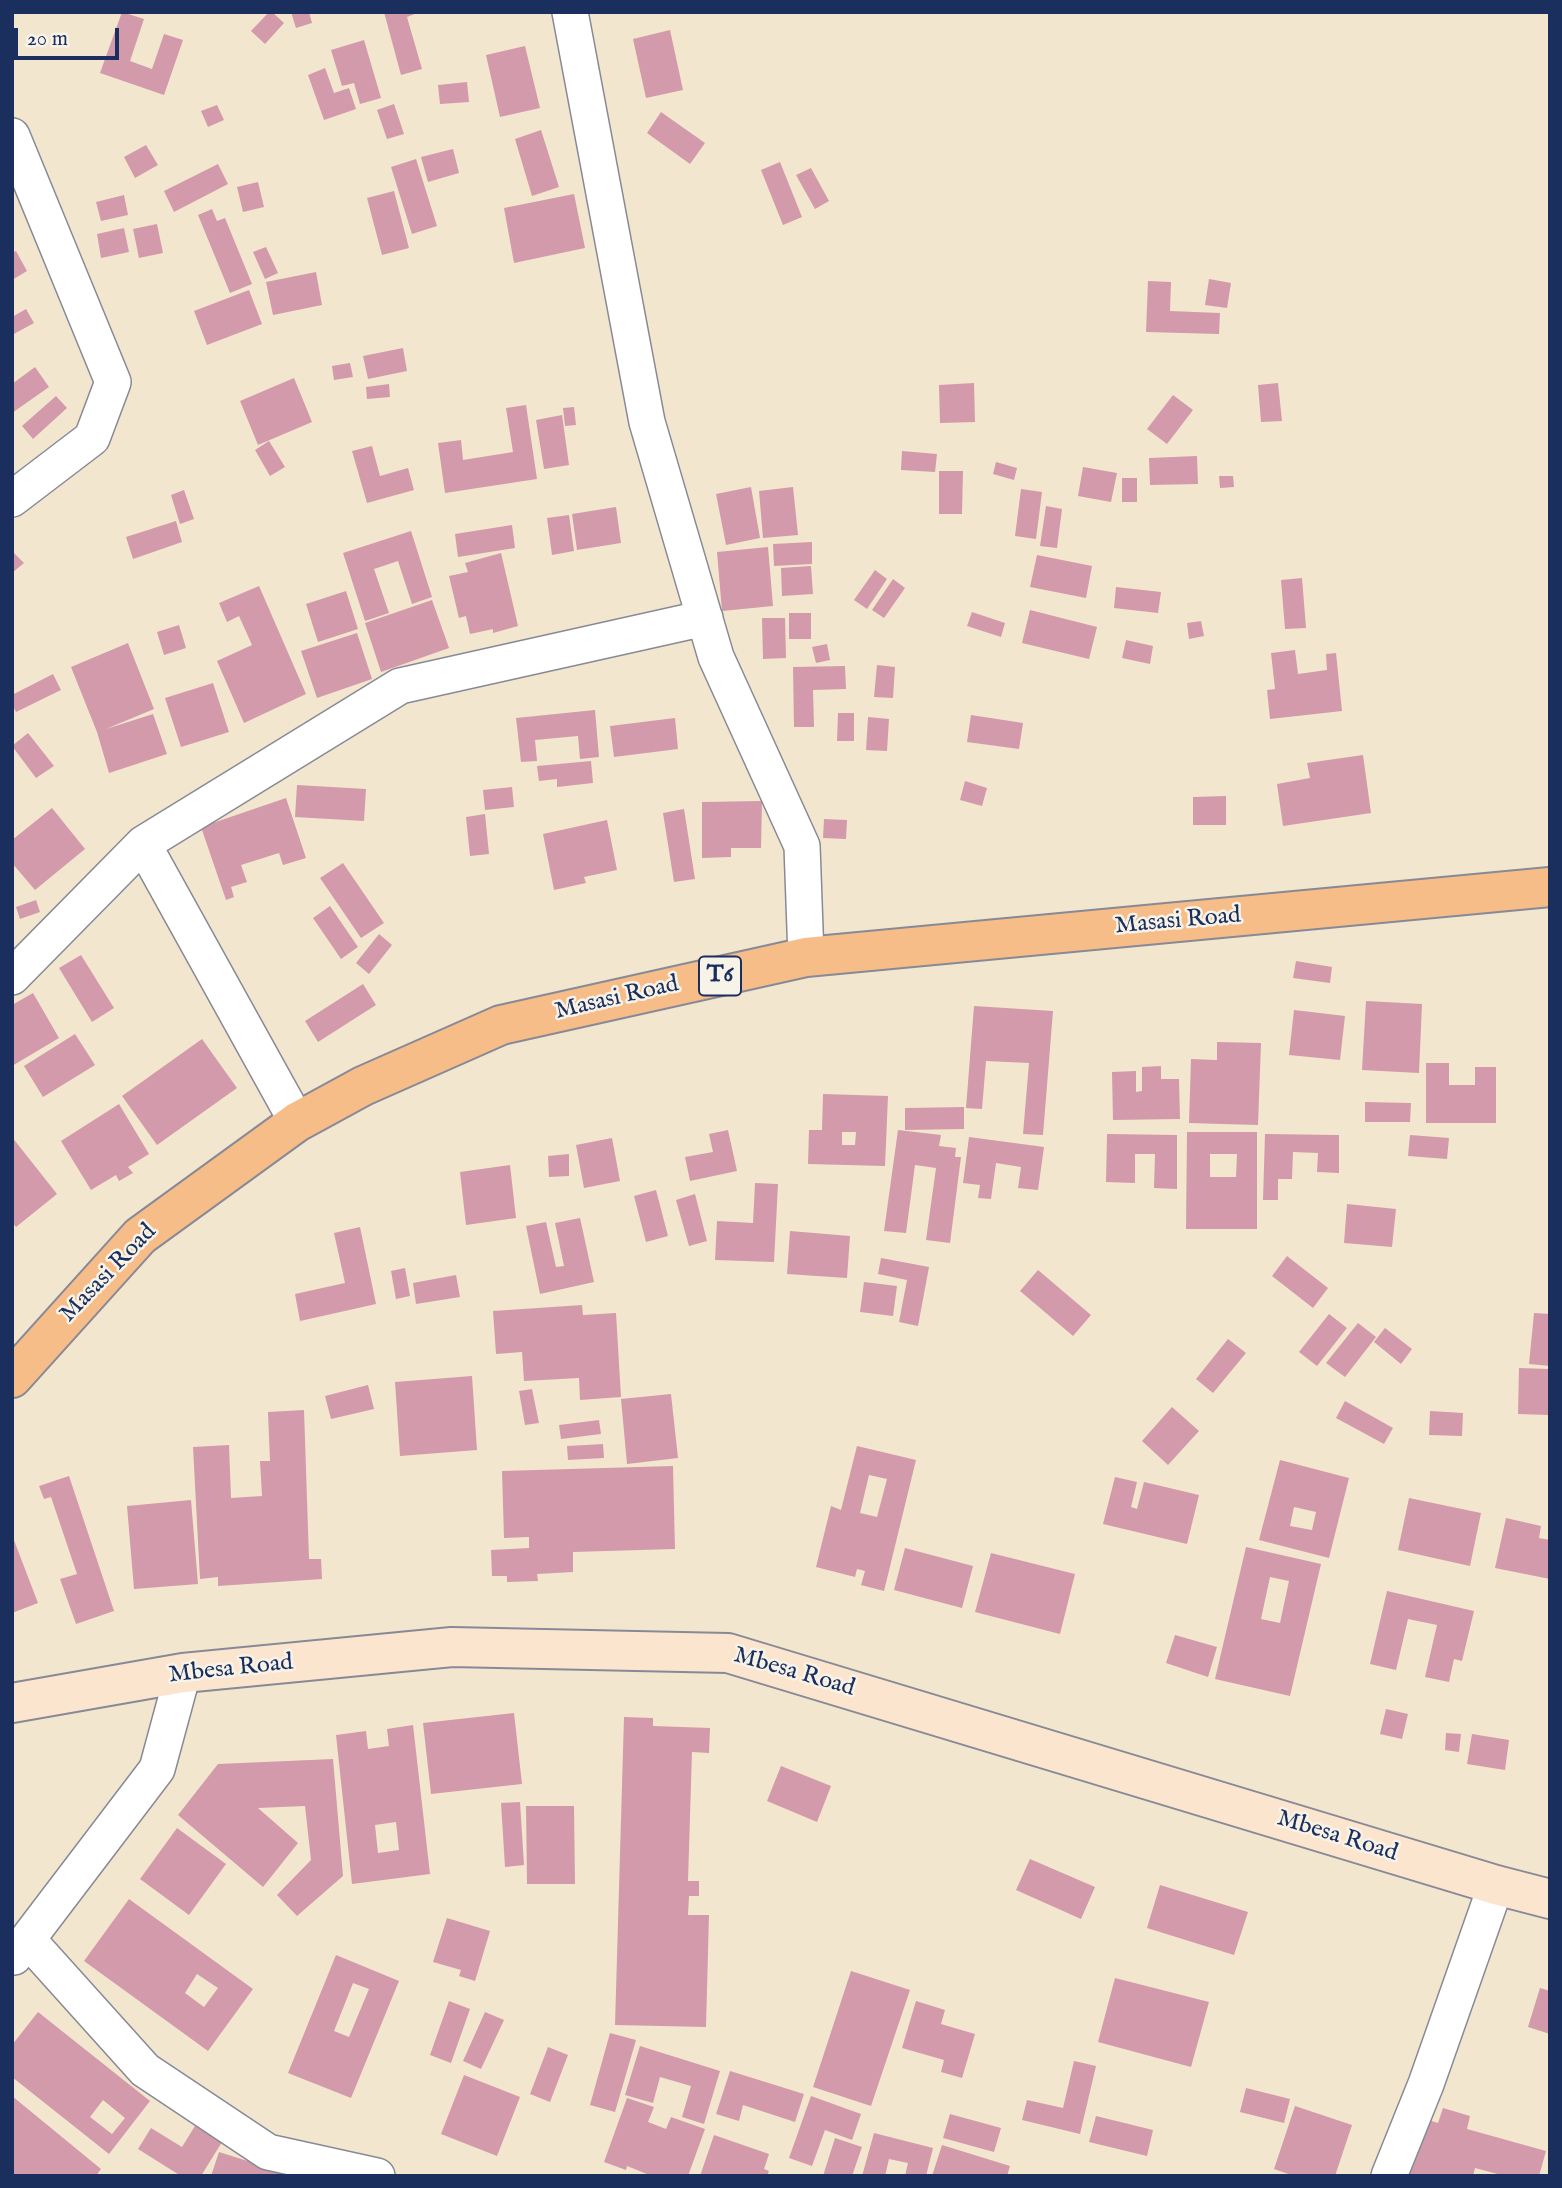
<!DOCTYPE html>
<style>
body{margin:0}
#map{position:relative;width:1562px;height:2188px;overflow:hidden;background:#f3e6ce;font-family:"IM FELL English",serif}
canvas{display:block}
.frame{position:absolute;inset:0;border:14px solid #1b2f5e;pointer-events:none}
.scale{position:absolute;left:14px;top:28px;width:105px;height:32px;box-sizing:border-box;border:4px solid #1b2f5e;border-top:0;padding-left:9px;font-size:21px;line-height:24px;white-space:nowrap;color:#1b2f5e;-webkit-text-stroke:5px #f7f3e8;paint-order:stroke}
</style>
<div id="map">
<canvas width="1562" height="2188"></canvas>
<div class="frame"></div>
<div class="scale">20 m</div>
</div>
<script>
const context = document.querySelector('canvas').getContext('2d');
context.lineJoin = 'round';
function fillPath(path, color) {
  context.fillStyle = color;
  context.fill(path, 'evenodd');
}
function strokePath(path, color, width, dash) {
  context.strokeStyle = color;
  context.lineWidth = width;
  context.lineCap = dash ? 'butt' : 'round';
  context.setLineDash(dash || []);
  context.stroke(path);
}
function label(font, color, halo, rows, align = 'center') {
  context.font = font + ' "IM FELL English",serif';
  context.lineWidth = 5;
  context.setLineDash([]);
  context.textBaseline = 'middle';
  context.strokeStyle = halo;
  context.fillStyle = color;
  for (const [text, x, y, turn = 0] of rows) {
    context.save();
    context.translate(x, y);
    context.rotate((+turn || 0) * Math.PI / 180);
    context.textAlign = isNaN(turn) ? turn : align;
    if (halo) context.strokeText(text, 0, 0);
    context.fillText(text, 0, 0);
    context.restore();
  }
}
fillPath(new Path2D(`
 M122,12l22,7 -14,42 22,8 12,-35 19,6 -19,55 -64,-22z
 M269,12h3l12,11 -19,21 -14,-13z
 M291,12h18l3,11 -16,5z
 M384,12h36l-13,5 15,52 -21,6z
 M670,30l13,60 -37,8 -13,-59z
 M364,40l17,58 -21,6 -6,-21 -12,3 -11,-36z
 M525,46l15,62 -40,9 -14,-62z
 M325,68l9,25 15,-5 7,21 -32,11 -16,-45z
 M467,82l2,20 -29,2 -2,-19z
 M394,104l10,30 -17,5 -10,-29z
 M217,105l7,15 -16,7 -7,-16z
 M661,112l44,31 -15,21 -43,-31z
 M541,130l18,57 -27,9 -17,-57z
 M146,145l12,20 -23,13 -11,-21z
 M453,149l6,24 -31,9 -7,-25z
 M416,159l21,67 -25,8 -21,-67z
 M780,162l22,55 -19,8 -22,-55z
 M218,164l10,20 -54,28 -10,-21z
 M811,168l18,33 -14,8 -19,-34z
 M258,182l6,25 -21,5 -6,-25z
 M394,191l15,57 -27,7 -15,-57z
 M574,194l11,54 -71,15 -10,-55z
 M124,195l4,20 -27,6 -5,-19z
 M212,209l5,12 8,-3 27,66 -22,9 -32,-78z
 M157,224l6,29 -24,5 -6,-29z
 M124,228l5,24 -28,6 -4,-24z
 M266,247l12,26 -13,6 -12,-27z
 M16,251l11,20 -15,9v-27z
 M316,272l6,33 -49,10 -7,-33z
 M1209,279l22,4 -4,25 -22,-3z
 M1148,281l23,1 -1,29 50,2 -1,21 -73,-2z
 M249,290l13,34 -55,21 -13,-34z
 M26,309l8,14 -22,12v-18z
 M403,348l4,23 -39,8 -5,-23z
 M350,363l3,14 -19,3 -2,-14z
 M35,367l14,20 -37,26v-29z
 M294,378l18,44 -54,23 -18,-44z
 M974,383l1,39 -35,1 -1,-38z
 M1278,383l4,38 -21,1 -3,-37z
 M389,384l1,13 -23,2 -1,-12z
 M1173,395l20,15 -26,34 -20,-15z
 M56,396l11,12 -34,31 -11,-13z
 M526,405l11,74 -92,14 -7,-50 23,-3 2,20 50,-8 -7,-44z
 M574,407l2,18 -11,1 -2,-18z
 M562,415l7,50 -25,4 -8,-49z
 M269,441l16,26 -15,9 -15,-26z
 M372,446l8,30 28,-8 6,22 -47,13 -15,-52z
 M902,451l35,3 -2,18 -34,-2z
 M1197,456l1,28 -48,1 -1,-27z
 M996,462l21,6 -3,12 -21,-6z
 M1083,467l34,6 -6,29 -33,-6z
 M939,471h24l-1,43h-23z
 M1219,476h14l1,11 -14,1z
 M1122,478h15v24h-15z
 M751,487l9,51 -34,7 -10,-51z
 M793,487l5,48 -35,3 -4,-47z
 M1021,489l21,3 -6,47 -21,-3z
 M184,490l10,29 -14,5 -9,-29z
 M1046,506l16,3 -5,39 -17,-2z
 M616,507l5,36 -44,7 -5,-36z
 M569,515l5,36 -22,4 -5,-37z
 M176,521l6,21 -49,17 -7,-22z
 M512,525l3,23 -57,9 -3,-23z
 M411,531l21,66 -20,7 -14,-43 -24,8 15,44 -24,8 -22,-68z
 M812,542v22l-38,2 -1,-22z
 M768,547l5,59 -51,5 -5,-59z
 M12,551l12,12 -12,10z
 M501,553l17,73 -25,7v-4l-23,5 -4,-18 -7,2 -10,-42 19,-4 -3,-9z
 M1037,555l55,11 -6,32 -56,-11z
 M811,566l2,28 -31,2 -1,-28z
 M875,570l12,9 -20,30 -13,-9z
 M1302,578l4,50 -21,1 -4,-49z
 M893,579l12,9 -21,30 -12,-8z
 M259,586l47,108 -62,29 -27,-62 35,-16 -13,-29 -12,6 -8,-19z
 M1116,587l45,5 -3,21 -44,-5z
 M346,591l12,38 -40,13 -12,-38z
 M432,600l17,48 -68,24 -16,-49z
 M1030,610l67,17 -8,32 -67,-16z
 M972,612l33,11 -4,14 -34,-11z
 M789,613h22v26h-22z
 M762,618h23l1,40 -23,1z
 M1201,621l3,15 -15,3 -2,-16z
 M179,625l7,23 -22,7 -7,-23z
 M357,633l15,46 -55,19 -16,-47z
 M1126,640l27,6 -3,18 -28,-6z
 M128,643l26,66 -48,20 47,-15 14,40 -58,19 -12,-41 -26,-65z
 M827,644l3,16 -14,3 -4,-16z
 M1295,650l3,24 29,-4 -1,-16 10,-1 6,58 -72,8 -3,-29 8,-1 -4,-36z
 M877,665l18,2 -2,31 -19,-1z
 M845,666l1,23 -33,1 1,37h-20l-1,-60z
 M53,674l8,16 -45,22 -4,-8v-9z
 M213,683l16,49 -48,15 -16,-49z
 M595,710l4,47 -19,2 -2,-23 -43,4 2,21 -16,1 -5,-44z
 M838,713h16v28h-17z
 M971,715l52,8 -4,26 -52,-7z
 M868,717l21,2 -2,32 -21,-1z
 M675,718l3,31 -64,8 -4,-31z
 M28,733l26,33 -18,12 -24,-32z
 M1363,755l8,58 -88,13 -6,-42 33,-6 -3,-15z
 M591,761l2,22 -36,4v-8l-18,2 -2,-15z
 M965,781l22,7 -5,18 -22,-6z
 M297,785l69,4 -2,32 -69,-4z
 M512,787l2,20 -29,3 -2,-20z
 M1226,796v29h-33v-28z
 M286,798l20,60 -23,7 -4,-12 -38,12 6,17 -16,5 3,10 -8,3 -25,-73z
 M762,801l-1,47h-30v9l-29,1v-56z
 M52,808l33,41 -50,41 -23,-27v-23z
 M684,809l11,70 -21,3 -11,-69z
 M485,814l4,40 -19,2 -4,-39z
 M824,819l23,1 -1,19 -23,-1z
 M607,820l10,50 -33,7 2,6 -32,7 -11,-56z
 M343,863l41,60 -23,15 -41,-60z
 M36,900l4,12 -20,7 -4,-12z
 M330,906l28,41 -17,12 -28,-41z
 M379,934l13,11 -23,29 -13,-11z
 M81,955l33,53 -22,14 -33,-54z
 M1296,961l36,6 -2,16 -37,-5z
 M363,984l13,21 -58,37 -13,-21z
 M33,993l26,45 -47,28v-61z
 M1366,1001l56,3 -3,69 -57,-3z
 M974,1006l79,5 -10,124 -20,-1 6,-71 -43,-2 -4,48 -16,-1z
 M1294,1010l51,6 -5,44 -51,-5z
 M75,1034l20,31 -52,32 -19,-31z
 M202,1039l35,49 -80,57 -35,-49z
 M1217,1042l44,1 -3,82 -69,-2 2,-64 26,1z
 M1426,1063h23v22h26v-18h21v56h-70z
 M1161,1066v13h18l1,40 -67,1 -1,-48 24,-1v21l6,-1v-24z
 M823,1094l65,2 -3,70 -77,-2 1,-34h13zM842,1132h14l-1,13h-13z
 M1365,1102l46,1 -1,19h-45z
 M119,1104l30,50 -21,13 5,6 -14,8 -3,-6 -25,15 -30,-49z
 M964,1107v22l-59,1v-22z
 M728,1130l9,41 -47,10 -5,-24 28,-5 -4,-18z
 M898,1130l43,5 -2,11 17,2 -1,9h6l-11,86 -24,-3 10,-72 -21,-3 -9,68 -22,-2z
 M1187,1132h70v97h-71zM1210,1154h27l-1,23h-26z
 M1107,1134l70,1v54l-23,-1 1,-34h-20v29l-29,-1z
 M1265,1134l74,1v38l-22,-1 1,-19 -25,-1 -1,27h-14v21h-15z
 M1410,1135l39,3 -2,21 -39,-3z
 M12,1137l45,57 -41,33 -4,-5z
 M969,1137l75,10 -6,43 -20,-2 3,-21 -25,-4 -5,36 -13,-1 2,-13 -17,-2z
 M612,1138l8,43 -36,7 -8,-43z
 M569,1154v22l-20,1 -1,-21z
 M510,1165l6,53 -50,7 -6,-53z
 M755,1183l23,1 -4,78 -59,-2 2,-39 36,2z
 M656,1190l12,46 -22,6 -12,-46z
 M695,1194l12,47 -18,5 -13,-46z
 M1347,1204l49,5 -4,38 -48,-4z
 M580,1218l14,64 -54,12 -14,-68 20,-4 10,45 8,-1 -9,-43z
 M360,1227l16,77 -76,17 -5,-27 50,-11 -11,-50z
 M790,1231l60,5 -3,42 -60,-4z
 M1287,1256l41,32 -15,20 -41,-32z
 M881,1258l48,9 -11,59 -19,-4 8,-42 -29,-6z
 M405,1268l5,28 -14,3 -5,-28z
 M1038,1270l53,45 -18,21 -53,-45z
 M456,1275l4,22 -44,7 -3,-21z
 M864,1282l33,4 -4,30 -33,-4z
 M582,1305l1,10 33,-2 5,84 -41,3 -1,-22 -55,3 -2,-29 -26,2 -3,-43z
 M1534,1313l16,1v52l-21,-2z
 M1329,1314l18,14 -30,38 -18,-14z
 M1358,1323l18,14 -31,40 -19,-14z
 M1385,1328l27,21 -11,15 -27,-22z
 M1228,1339l18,14 -33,40 -17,-14z
 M1519,1368l30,1 -1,46 -30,-1z
 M472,1376l5,74 -77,6 -5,-74z
 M368,1385l6,24 -43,10 -6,-23z
 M532,1389l7,34 -14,2 -6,-34z
 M671,1394l7,64 -51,6 -6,-65z
 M1345,1401l48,27 -9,16 -48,-26z
 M1172,1407l27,24 -31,34 -26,-24z
 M304,1410l5,149h12l1,20 -104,7v-9l-18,2 -7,-132 36,-2 2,53 31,-2 -2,-35h10l-2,-49z
 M1430,1411l33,2 -1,23 -33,-1z
 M599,1420l2,14 -40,5 -2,-14z
 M603,1444l1,14 -36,2 -1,-14z
 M857,1446l59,14 -32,131 -23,-6 4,-14 -8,-2 -2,8 -39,-10 15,-61 10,4zM869,1475l18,4 -10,38 -17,-4z
 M1280,1460l69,18 -20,80 -70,-18zM1294,1507l22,5 -4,18 -22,-4z
 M673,1466l2,83 -102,3v20l-36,2 1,7 -31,1v-6h-15l-1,-26 38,-2v-11l-25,1 -2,-67z
 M69,1476l45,135 -38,13 -16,-45 17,-5 -26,-77 -7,2 -5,-13z
 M1115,1477l22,5 -6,25 6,2 7,-27 55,13 -12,49 -84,-20z
 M1409,1498l72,15 -11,53 -72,-16z
 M191,1500l7,84 -64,5 -7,-83z
 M1506,1518l35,8 -2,12 11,2v39l-55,-11z
 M12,1535l26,68 -26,10z
 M1246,1547l75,17 -31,132 -75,-17zM1270,1577l19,4 -9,42 -19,-4z
 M905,1548l68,18 -11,42 -68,-18z
 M991,1553l84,21 -15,60 -85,-22z
 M1387,1591l87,20 -12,50 -8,-2 -5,23 -24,-5 12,-52 -29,-6 -12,51 -26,-6z
 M1175,1635l42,12 -9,30 -42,-14z
 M1386,1709l22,5 -6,25 -22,-5z
 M514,1713l8,71 -91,10 -8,-71z
 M624,1717l29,1v8l57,2 -1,25 -17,-1 -4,129h11v15h-10l-1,19h21l-3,112 -91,-2z
 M413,1725l17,149 -78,10 -16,-149 30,-4 2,18 21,-3 -2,-17zM396,1822l3,28 -21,3 -3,-28z
 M1446,1733l15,1 -2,18 -14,-2z
 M1472,1734l37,6 -4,30 -38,-6z
 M333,1759l10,117 -46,40 -20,-21 34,-35 -6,-54 -47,2 40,35 -35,44 -85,-72 40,-51z
 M781,1766l50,20 -14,36 -50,-21z
 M520,1802l4,63 -19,2 -4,-64z
 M526,1806h48l1,78h-48z
 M177,1828l49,36 -37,51 -49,-36z
 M1030,1859l65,28 -14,32 -65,-29z
 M1160,1885l88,27 -14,43 -87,-27z
 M129,1899l124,90 -45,62 -124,-90zM197,1974l21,14 -14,19 -19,-14z
 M447,1918l43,13 -15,50 -16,-5 2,-6 -28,-8z
 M336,1955l63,26 -48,117 -63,-25zM353,1983l16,6 -20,48 -15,-6z
 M851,1971l59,19 -39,116 -58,-19z
 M1115,1978l94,24 -18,65 -93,-25z
 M1540,1988l10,3v43l-22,-7z
 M449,2001l21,8 -19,54 -21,-8z
 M916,2001l29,9 -4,14 34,10 -13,44 -21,-6 3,-12 -42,-12z
 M38,2012l112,89 -41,53 -97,-77v-32zM103,2100l22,18 -13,16 -22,-17z
 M485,2012l19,8 -23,49 -18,-8z
 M610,2033l26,7 -21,72 -25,-7z
 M640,2046l80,25 -16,53 -22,-7 9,-31 -31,-9 -7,26 -28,-8z
 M548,2047l20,8 -18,47 -20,-8z
 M1074,2061l22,5 -16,68 -58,-14 5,-20 36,8z
 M730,2071l74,23 -9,28 -52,-17 -4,16 -23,-7z
 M464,2075l56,22 -23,59 -56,-22z
 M1246,2088l44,11 -6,24 -44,-11z
 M12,2096l89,73 -5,7h-84z
 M811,2096l50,18 -9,26 -27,-10 -13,36 -23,-8z
 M627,2098l27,9 -6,15 18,7 5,-12 34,12 -17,47h-36l-25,-10 -1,4 -22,-8z
 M1295,2106l57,19 -17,51h-41l-20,-7z
 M1443,2108l27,8 -3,13 79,22 -7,25h-34l-30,-8 -2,8h-64l16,-57 13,4z
 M950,2114l51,14 -7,24 -51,-14z
 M1096,2116l57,14 -6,26 -58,-14z
 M195,2126l27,16 -21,34h-20l-43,-27 13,-21 31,19z
 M874,2133l59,15 -7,28h-21l3,-13 -19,-4 -4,17h-23z
 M714,2135l55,19 -5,15 5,2 -2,5h-67z
 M835,2138l27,9 -10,29h-29z
 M942,2145l68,21 -3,10h-75z
 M219,2152l73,23v1h-81z`), '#d39aab');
const street = new Path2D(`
 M570,12l77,410 69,235 86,189 4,111
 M12,136l101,246 -21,56 -80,61
 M143,844l154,278
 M12,977l131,-133 257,-158 305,-68
 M28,1940l117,130 123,82 109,24
 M14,1957l143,-188 26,-96
 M1389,2176l37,-92 70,-199`);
const secondary = new Path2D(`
 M12,1703l171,-30 269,-26 276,6 768,232 54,14`);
const highway = new Path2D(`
 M12,1378l128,-142 157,-114 66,-36 138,-61 305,-68 744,-70`);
strokePath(street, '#878a96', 38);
strokePath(secondary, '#878a96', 42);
strokePath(highway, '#878a96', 42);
strokePath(street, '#fff', 35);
strokePath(secondary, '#fce5cf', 38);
strokePath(highway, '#f7bd88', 38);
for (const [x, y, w] of [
 [720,976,42]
]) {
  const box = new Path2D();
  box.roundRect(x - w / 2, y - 19.5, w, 39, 5);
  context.fillStyle = '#f7f3e8';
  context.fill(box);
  strokePath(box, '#1b2f5e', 2);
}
label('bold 23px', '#1b2f5e', null, [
 ["T6",720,976]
]);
label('24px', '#1b2f5e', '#f7f3e8', [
 ["Masasi Road",1178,922,-5],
 ["Masasi Road",617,999,-13],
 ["Masasi Road",109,1274,-46],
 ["Mbesa Road",231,1670,-6],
 ["Mbesa Road",794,1673,16],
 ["Mbesa Road",1337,1837,17]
]);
</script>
